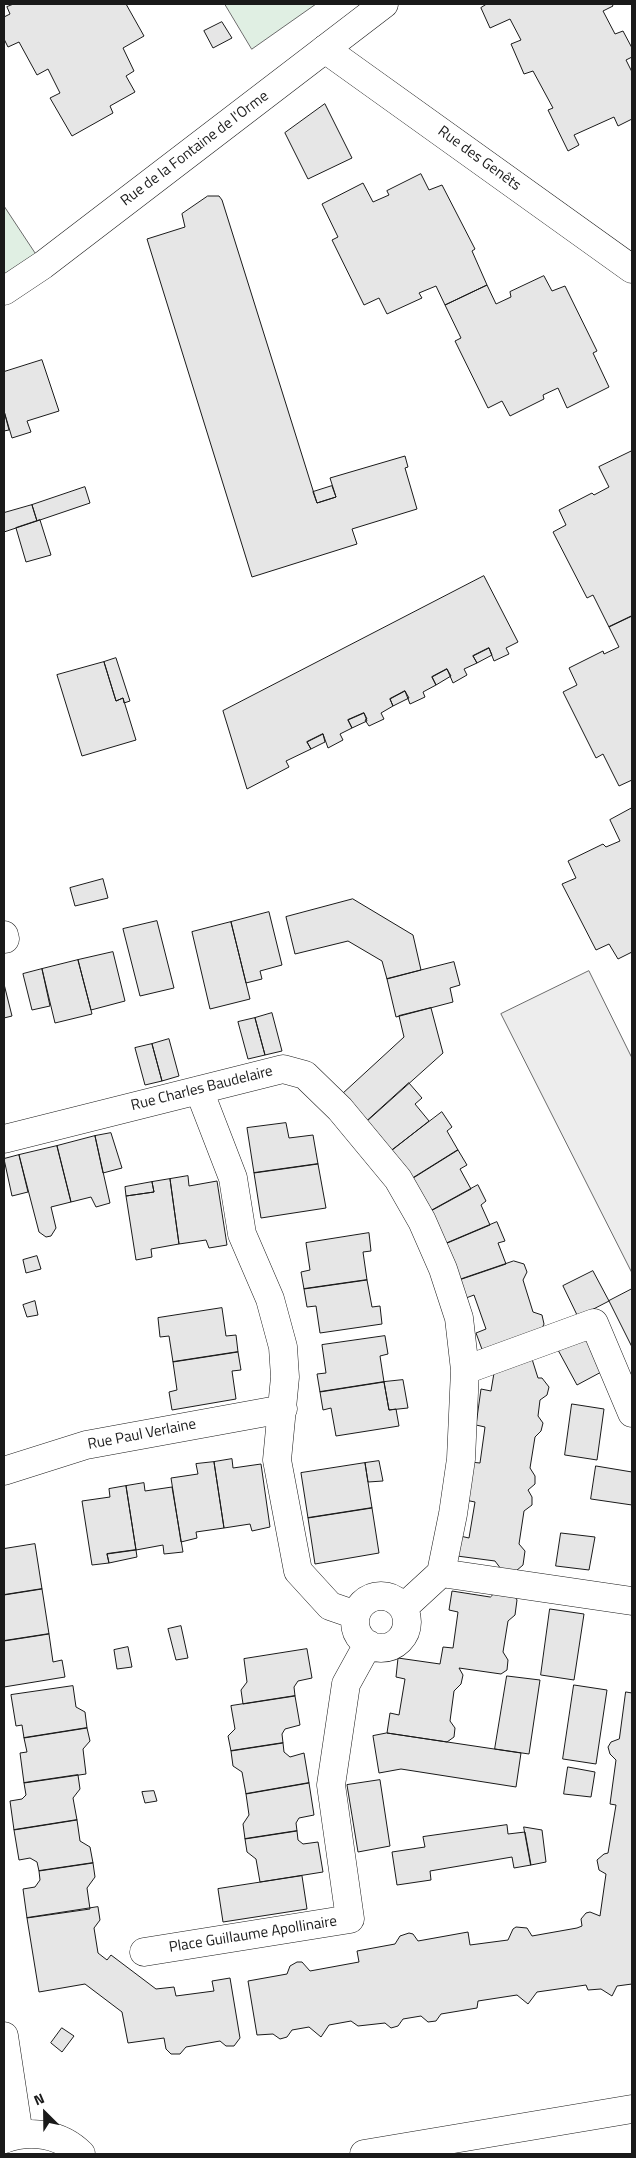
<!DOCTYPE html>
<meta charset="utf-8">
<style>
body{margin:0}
#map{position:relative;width:636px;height:2158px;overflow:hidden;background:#fff;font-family:"Titillium Web",sans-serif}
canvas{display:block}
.frame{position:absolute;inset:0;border:5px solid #1a1a1a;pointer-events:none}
.north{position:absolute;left:20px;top:2088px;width:50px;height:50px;-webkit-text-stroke:4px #fff;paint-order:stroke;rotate:337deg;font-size:14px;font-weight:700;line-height:20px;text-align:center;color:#1a1a1a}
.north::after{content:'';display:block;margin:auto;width:18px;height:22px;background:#1a1a1a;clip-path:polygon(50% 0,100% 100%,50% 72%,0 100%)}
</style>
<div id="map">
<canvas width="636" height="2158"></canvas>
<div class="frame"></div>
<div class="north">N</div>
</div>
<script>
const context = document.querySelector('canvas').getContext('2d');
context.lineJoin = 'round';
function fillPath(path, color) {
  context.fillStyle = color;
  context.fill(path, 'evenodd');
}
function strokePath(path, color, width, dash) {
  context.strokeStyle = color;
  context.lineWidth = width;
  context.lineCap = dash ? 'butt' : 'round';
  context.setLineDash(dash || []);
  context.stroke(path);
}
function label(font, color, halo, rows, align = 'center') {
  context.font = font + ' "Titillium Web",sans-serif';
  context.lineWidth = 4;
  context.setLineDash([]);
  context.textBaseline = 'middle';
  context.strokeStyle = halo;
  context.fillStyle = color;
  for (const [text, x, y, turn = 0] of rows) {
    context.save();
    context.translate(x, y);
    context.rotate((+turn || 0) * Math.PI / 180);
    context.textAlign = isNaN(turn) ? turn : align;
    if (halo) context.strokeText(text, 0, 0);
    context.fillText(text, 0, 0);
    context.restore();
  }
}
const green = new Path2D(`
 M225,4h91l-64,45z
 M4,206l39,59 -39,26z`);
fillPath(green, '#e0efe3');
strokePath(green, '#6a6a6a', 1);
const parking = new Path2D(`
 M589,971l43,87v215l-131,-259z`);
fillPath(parking, '#ededed');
strokePath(parking, '#6a6a6a', 1);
const building = new Path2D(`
 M14,4h112l18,32 -21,12 11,23 -8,5 9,16 -25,14 3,7 -41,23 -22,-38 10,-5 -12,-24 -11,6 -18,-33 -11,5 -4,-8v-22l6,-3 -3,-7z
 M487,4h125l1,2 -10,5 12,23 8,-3 9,17v9l-6,3 6,12v47l-14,7 -4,-9 -40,18 5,10 -11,6 -20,-41 5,-2 -20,-37 -9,3 -13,-30 10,-4 -11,-21 -20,9 -9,-20z
 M222,22l10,16 -19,10 -9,-17z
 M325,104l27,54 -44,21 -23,-46z
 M421,174l8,16 13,-5 33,64 -3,2 15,34 -42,20 -9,-19 -17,7 3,5 -35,16 -8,-16 -15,7 -32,-65 6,-3 -16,-33 41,-21 10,19 16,-7 -2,-4z
 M208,196h11l3,4 95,303 19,-6 -6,-19 75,-22 3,11 -3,1 12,41 -65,20 5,15 -105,33 -105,-338 38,-12 -3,-13z
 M544,276l8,15 13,-5 32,65 -4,2 16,34 -42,21 -9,-20 -15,7 1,4 -34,17 -8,-15 -14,7 -33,-67 6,-3 -16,-33 42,-20 9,19 15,-7 -1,-5z
 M42,360l17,51 -32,10 4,11 -19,6 -8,-27v-39z
 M4,411l5,19 -5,1z
 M632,451v165l-23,11 -16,-32 -6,3 -34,-66 13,-7 -7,-15 33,-17 2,2 15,-8 -10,-20z
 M332,486l4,11 -19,6 -4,-11z
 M85,487l5,16 -53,18 -5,-16z
 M32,505l5,16 -33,11v-19z
 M40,520l11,35 -25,7 -10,-34z
 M484,576l34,66 -12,6 3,6 -15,7 -5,-13 -16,8 4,7 -13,6 3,6 -14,8 -6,-14 -15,8 4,8 -13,7 2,5 -15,7 -5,-13 -15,8 3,7 -12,7 3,6 -15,7 -4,-6 2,-1 -3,-6 -16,7 4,8 -12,6 3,6 -15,8 -5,-14 -16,8 4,7 -25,12 3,6 -42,22 -24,-78z
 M632,616v164l-13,6 -16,-32 -7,4 -33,-66 14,-7 -8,-17 34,-17 1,3 15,-7 -10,-20z
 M489,648l3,7 -15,8 -4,-7z
 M116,658l14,43 -6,2 -1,-5 -7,3 -12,-39z
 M104,662l12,39 7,-3 13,42 -54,16 -25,-81z
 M447,669l4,7 -15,9 -4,-8z
 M405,691l4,7 -16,8 -3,-7z
 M364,713l3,8 -15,7 -4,-8z
 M323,734l2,8 -14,7 -4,-7z
 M632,808v144l-14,7 -9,-15 -13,6 -34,-66 14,-6 -8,-17 35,-17 3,3 14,-6 -10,-21z
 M103,879l5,19 -33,8 -5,-18z
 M353,899l60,36 8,35 -34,9 -5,-18 -34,-20 -53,13 -9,-37z
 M269,912l13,53 -22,6 2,8 -16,4 -15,-61z
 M157,921l17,67 -34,8 -17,-67z
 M231,922l19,77 -40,10 -18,-77z
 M113,952l12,49 -34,9 -13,-50z
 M78,960l14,54 -37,9 -13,-54z
 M454,962l6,23 -10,3 3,14 -57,15 -9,-38z
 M42,969l8,37 -18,4 -9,-36z
 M4,984l8,32 -8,2z
 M431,1008l12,45 -77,69 -24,-28 62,-57 -5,-21z
 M272,1013l10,38 -17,4 -10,-37z
 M255,1018l10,37 -17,4 -10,-37z
 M169,1039l10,37 -17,5 -10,-37z
 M152,1044l10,37 -17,4 -10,-37z
 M409,1083l13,15 -7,6 14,17 -38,30 -25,-29z
 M442,1112l10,15 -5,4 11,19 -48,30 -19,-29z
 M286,1123l3,15 24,-3 5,29 -64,9 -7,-45z
 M111,1133l11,35 -19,5 -8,-37z
 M95,1136l15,67 -14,4 -5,-10 -20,5 -14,-56z
 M57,1146l14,56 -20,5 5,21 -5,8 -5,1 -7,-5 -20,-77z
 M458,1150l9,15 -7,4 11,20 -42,23 -19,-32z
 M19,1155l9,37 -16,4 -8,-37z
 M318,1164l8,44 -65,10 -7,-45z
 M188,1176l1,10 28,-5 10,64 -18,3 -3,-8 -27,4 -9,-65z
 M170,1179l9,65 -28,5 1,8 -16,3 -10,-64 28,-4 -2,-10z
 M152,1182l2,10 -28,4 -1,-9z
 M478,1185l8,16 -5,4 9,20 -45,19 -16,-32z
 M497,1222l8,19 -7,2 8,21 -47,16 -14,-36z
 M369,1233l2,18 -8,1 4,28 -63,9 -3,-17 9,-2 -4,-27z
 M37,1256l4,13 -15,4 -3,-13z
 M514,1261l10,3 3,8 -4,8 10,32 9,3 2,9 -4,9 -57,19 -7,-19 10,-4 -12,-34 -8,3 -7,-18z
 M593,1271l16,30 -31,16 -15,-31z
 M367,1280l5,27 8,-1 2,18 -62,9 -4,-27 -9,1 -3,-18z
 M632,1289v58l-23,-46z
 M35,1301l3,14 -11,2 -4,-12z
 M222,1308l4,28 10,-1 2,17 -65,10 -4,-26 -9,1 -2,-19z
 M385,1336l3,18 -8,2 4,26 -64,10 -3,-18 9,-1 -4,-28z
 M590,1338l15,32 -28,15 -19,-35z
 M238,1352l3,18 -9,1 4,28 -64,11 -3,-18 8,-2 -4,-28z
 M532,1359l6,19h4l7,9 -2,8 -7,5 -2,16 5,7 -2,8 -6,6 -5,31 5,8v8l-7,6 4,7v8l-8,6 -5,33 6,7 -2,14 -7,6 -15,-2 -6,-8 -38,-5 3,-20 9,2 6,-36 -10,-2 5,-38 10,1 5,-36 -9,-2 5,-36 10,2 3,-18z
 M403,1380l5,28 -19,2 -5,-28z
 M384,1382l5,28 7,-1 3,17 -63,10 -5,-28 -8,2 -3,-18z
 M572,1404l32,5 -7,51 -32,-5z
 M232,1459l1,9 28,-4 9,63 -18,4 -2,-7 -26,4 -10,-66z
 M379,1461l4,20 -15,1 -3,-19z
 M214,1462l10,66 -28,4 1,6 -16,4 -10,-64 27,-4 -2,-10z
 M365,1463l7,45 -64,10 -7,-45z
 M596,1466l36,6v33l-41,-6z
 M144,1483l1,8 27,-4 11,65 -19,2 -1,-9 -27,5 -10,-64z
 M126,1486l10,64 -29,4 2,9 -17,2 -10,-64 28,-4 -1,-8z
 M372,1508l7,45 -64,11 -7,-46z
 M561,1533l34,4 -6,33 -33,-4z
 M35,1544l7,45 -38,6v-46z
 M136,1550l1,7 -28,6 -2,-9z
 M42,1589l7,45 -45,7v-46z
 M498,1590l15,3 4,7 -2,15 -7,6 -5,31 5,8 -1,10 -6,4 -42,-6 4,7 -2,9 -7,7 -4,30 5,7 -1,9 -7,5 -60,-9 3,-20 9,2 6,-36 -9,-2 2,-19 42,6 3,-17 10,1 5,-36 -9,-2 3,-19 38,6z
 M550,1609l34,5 -10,66 -33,-5z
 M181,1626l7,32 -12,2 -8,-31z
 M49,1634l4,28 9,-2 3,17 -61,10v-46z
 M128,1647l4,20 -15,2 -3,-19z
 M307,1649l5,29 -14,3 -4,6 1,9 -52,8 -2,-14 6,-8 -3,-23z
 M507,1676l33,4 -11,74 -34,-5z
 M574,1685l33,5 -11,74 -33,-5z
 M73,1686l3,21 9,5 2,16 -63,10 -2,-13 -6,1 -5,-31z
 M626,1692l6,1v291l-15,2 -5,10 -11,-7 -13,1 -2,-5 -49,7 -9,12 -11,-9 -39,6 -1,7 -36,6 -5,7 -8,1 -7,-6 -18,3 -5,7 -7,2 -6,-5 -27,3 -7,-5 -22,4 -8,12 -12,-10 -17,3 -5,7 -7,2 -7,-5 -16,1 -9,-54 39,-7 3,-8 7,-4h5l8,9 49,-9 -2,-11 38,-7 5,-8 9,-3 4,1 5,7 50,-9 2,13 38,-5 5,-11 3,-2 11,1 5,8 45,-8 5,-2 -1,-7 5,-6 4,-1 10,4 6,-42 -7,-4 -2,-10 7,-6 4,-1 8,-48 -6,-1 6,-44 -6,-6 -2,-7 3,-5 8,-3z
 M295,1696l5,29 -15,4 -3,5 1,9 -52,8 -3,-15 7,-7 -4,-23z
 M87,1728l3,13 -7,8 3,25 -62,9 -4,-30 7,-1 -3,-14z
 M387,1733l134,20 -5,34 -115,-18 -22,4 -6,-37z
 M283,1743l1,9 6,5 14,-4 5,30 -63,11 -4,-22 -9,-6 -2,-15z
 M568,1767l27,5 -4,25 -27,-3z
 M78,1775l2,14 -7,9 4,22 -63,10 -4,-29 12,-2 4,-4 -2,-12z
 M380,1780l10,66 -32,6 -11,-67z
 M309,1783l5,32 -15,3 -3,5 1,8 -52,8 -2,-15 6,-9 -3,-21z
 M154,1791l3,10 -12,2 -3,-11z
 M77,1820l3,21 10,6 3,16 -54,8 -2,-9 -7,-4 -11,2 -5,-30z
 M507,1825l1,9 17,-2 6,33 -17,3 -2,-11 -82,14 1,9 -34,5 -5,-33 33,-5 -2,-10z
 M524,1827l18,3 4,32 -15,3z
 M297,1831l1,9 5,4 15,-2 5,30 -63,10 -4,-23 -9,-7 -2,-13z
 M93,1863l2,14 -8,11 3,21 -63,9 -4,-29 12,-2 5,-7 -1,-9z
 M302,1876l5,33 -84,13 -5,-33z
 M98,1907l2,13 -6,8 4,25 9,7 4,-5 45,34 18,-2 2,9 38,-5 -2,-10 18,-3 10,60 -6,8h-8l-6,-5 -34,6 -6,7h-9l-5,-5 -2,-11 -36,5 -6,-31 -37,-28 -46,8 -12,-74z
 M62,2028l12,8 -12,16 -11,-9z`);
fillPath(building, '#e6e6e6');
strokePath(building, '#1a1a1a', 1);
const minor = new Path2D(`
 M325,49l307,220
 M4,935l1,4
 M199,1090l34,88 9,56 28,65 13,48 2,30 -8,83 21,111 32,35 26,9
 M4,1139l279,-70 22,6 35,34 58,70 24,42 21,48 16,49 6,52 -4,89 -8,55 -12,59
 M465,1370l129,-47 38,90
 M4,1471l82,-26 197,-36
 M355 1622a26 26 0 1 1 52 0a26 26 0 1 1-52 0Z
 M403,1608l38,-35 191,28
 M144,1952l206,-33 -19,-134 15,-101 22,-40
 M364,2154l268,-45`);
const tertiary = new Path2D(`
 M4,291l39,-26 341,-261
 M4,2036l15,99
 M4,2139c27,-10 57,-5 77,15`);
strokePath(minor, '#1a1a1a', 29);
strokePath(tertiary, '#1a1a1a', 29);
strokePath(minor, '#fff', 28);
strokePath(tertiary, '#fff', 28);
label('15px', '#1a1a1a', '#fff', [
 ["Rue de la Fontaine de l'Orme",195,149,-37],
 ["Rue des Genêts",479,159,36],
 ["Rue Charles Baudelaire",202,1089,-14],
 ["Rue Paul Verlaine",142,1435,-11],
 ["Place Guillaume Apollinaire",253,1935,-9]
]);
</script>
